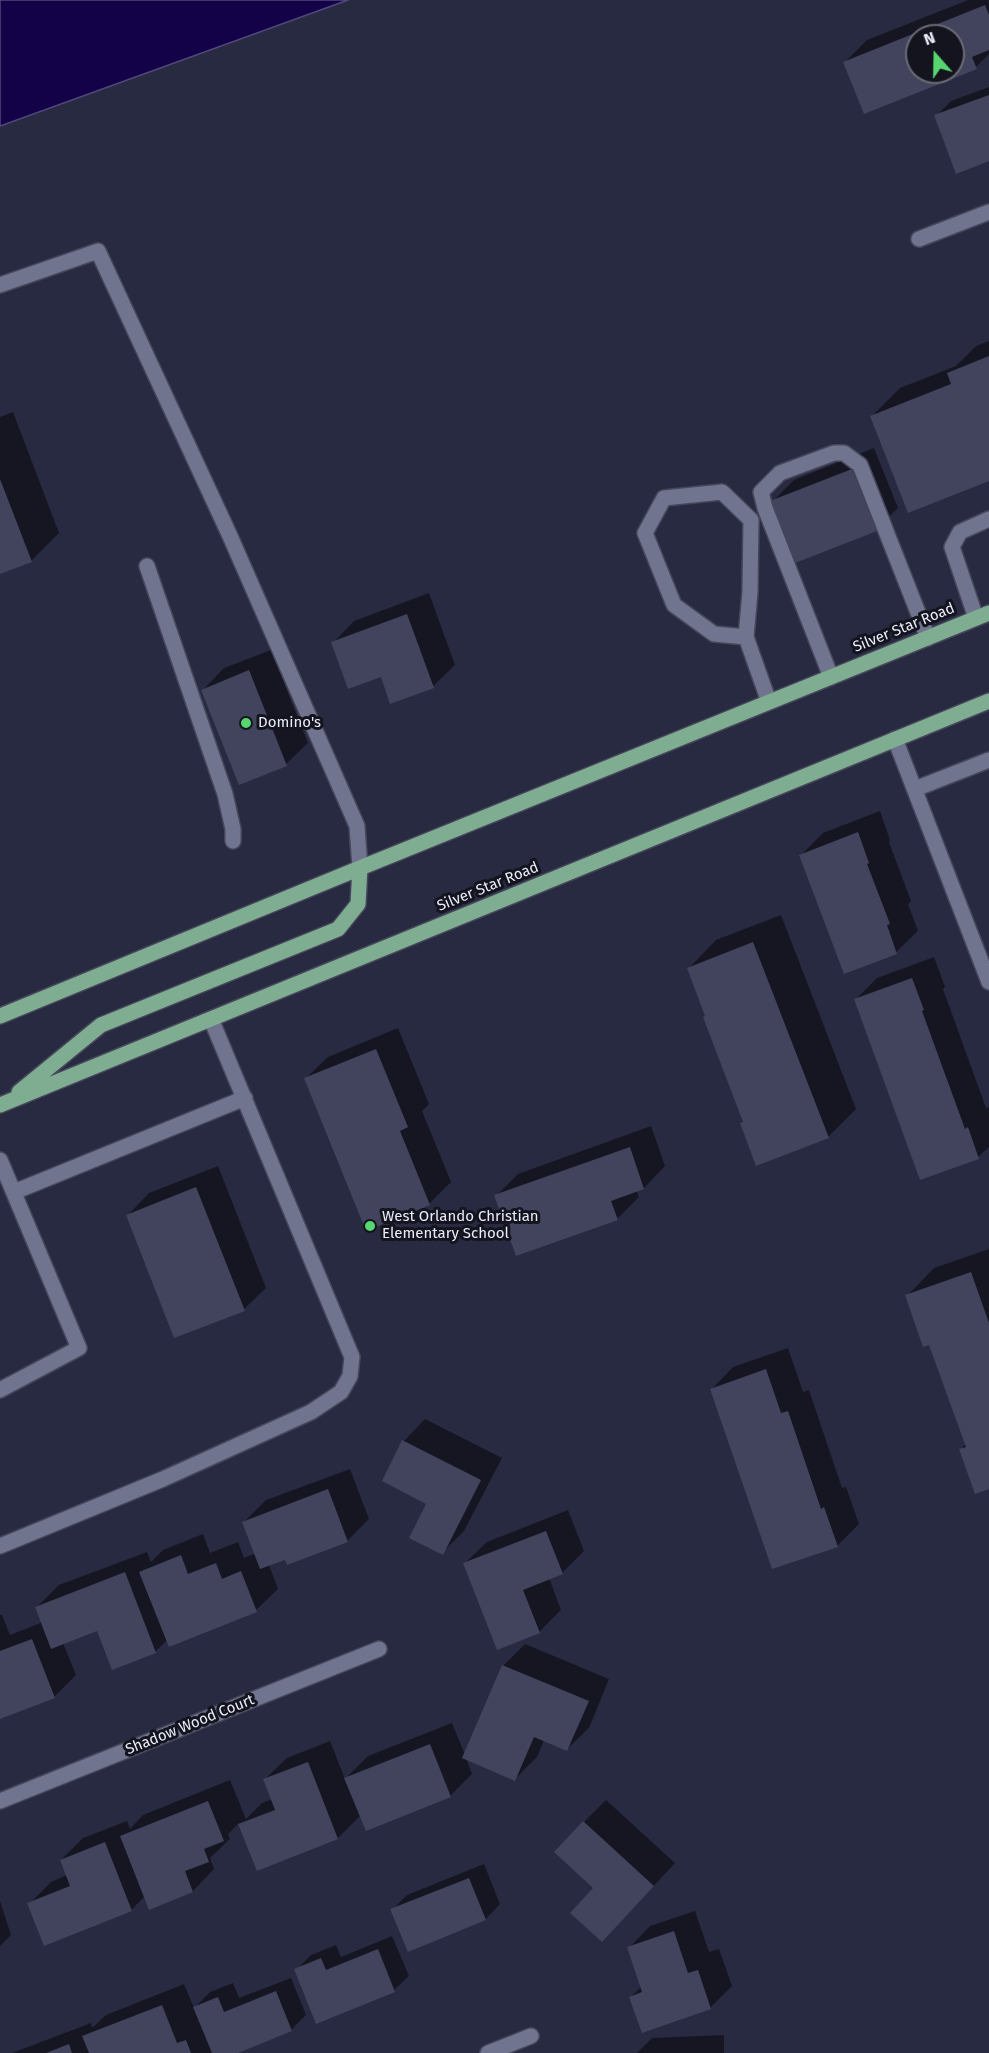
<!DOCTYPE html>
<style>
body{margin:0}
#map{position:relative;width:989px;height:2053px;overflow:hidden;background:#282a41;font-family:"Fira Sans",sans-serif}
canvas{display:block}
.north{position:absolute;left:905px;top:24px;width:60px;height:60px;box-sizing:border-box;background:#13141e;border:2px solid #696a76;border-radius:50%;rotate:340deg;font-size:16px;font-weight:700;line-height:24px;text-align:center;color:#e9ebfa}
.north::after{content:'';display:block;margin:auto;width:21px;height:27px;background:#57d570;clip-path:polygon(50% 0,100% 100%,50% 72%,0 100%)}
</style>
<div id="map">
<canvas width="989" height="2053"></canvas>
<div class="north">N</div>
</div>
<script>
const context = document.querySelector('canvas').getContext('2d');
context.lineJoin = 'round';
function fillPath(path, color) {
  context.fillStyle = color;
  context.fill(path, 'evenodd');
}
function strokePath(path, color, width, dash) {
  context.strokeStyle = color;
  context.lineWidth = width;
  context.lineCap = dash ? 'butt' : 'round';
  context.setLineDash(dash || []);
  context.stroke(path);
}
function label(font, color, halo, rows, align = 'center') {
  context.font = font + ' "Fira Sans",sans-serif';
  context.lineWidth = 6;
  context.setLineDash([]);
  context.textBaseline = 'middle';
  context.strokeStyle = halo;
  context.fillStyle = color;
  for (const [text, x, y, turn = 0] of rows) {
    context.save();
    context.translate(x, y);
    context.rotate((+turn || 0) * Math.PI / 180);
    context.textAlign = isNaN(turn) ? turn : align;
    if (halo) context.strokeText(text, 0, 0);
    context.fillText(text, 0, 0);
    context.restore();
  }
}
const water = new Path2D(`
 M0,0h348l-348,126z`);
fillPath(water, '#130247');
strokePath(water, '#53487d', 1.5);
fillPath(new Path2D(`
 M968,0h21v54l-13,13 -111,45 -20,-50 22,-22zM917,36h36v36h-36z
 M989,87v73l-53,-44 15,-15z
 M989,341v138l-117,-63 28,-28 56,-22 20,-20z
 M13,412l46,121 -28,28 -31,12v-156z
 M874,448l24,60 -22,21 -104,-27 22,-22z
 M429,593l26,72 -22,21 -52,-10 -48,-33 21,-22z
 M271,650l37,93 -22,21 -83,-74 21,-22z
 M880,811l10,29 -1,2 22,59 -3,3 10,27 -22,21 -95,-97 22,-22z
 M781,915l75,194 -28,28 -86,-14 3,-3 -56,-152 27,-28z
 M934,957l11,30 -2,2 43,119 3,-1v40l-11,10 -123,-157 22,-22z
 M398,1028l31,76 -7,7 29,71 -22,22 -123,-126 22,-21z
 M651,1126l14,40 -21,22 -8,2 3,7 -22,22 -121,-23 22,-22z
 M218,1166l48,122 -22,21 -116,-94 21,-22z
 M989,1249v239l-29,-38 6,-6 -36,-101 -23,-47 27,-28z
 M788,1348l15,44 6,-2 33,98 4,-1 13,37 -22,22 -125,-157 21,-22z
 M425,1419l77,39 -38,73 -22,22 -14,-50 -24,-62z
 M350,1469l19,50 -22,22 -78,24 9,24 -22,21 -88,29 -13,13 -57,-23 -35,14 13,32 -22,22 -54,21v-103h2l8,20 33,-13 -6,-15 22,-22 88,-33 4,10 12,-12 40,-16 7,19 28,-11 6,16 12,-5 -12,-31 22,-22z
 M568,1510l16,41 -22,22 -13,5 12,32 -22,22 -74,-69 22,-21z
 M525,1644l84,35 -20,49 -22,21 -23,-9 -7,17 -22,22 -49,-21 6,16 -22,22 -89,19 -23,23 -80,31 -19,-46 -11,11 2,5 -20,19 4,11 -21,22 -48,5 -14,14 -102,-6 22,-22 16,-7 -6,-15 22,-22 44,-17 3,8 13,-14 87,-35 16,39 16,-16 10,-4 -7,-20 22,-21 43,-17 15,38 23,-23 84,-33 13,32 39,-90z
 M606,1800l69,63 -51,55 -29,-31 -11,-65z
 M484,1864l16,40 -14,15 -78,31 -16,-40 15,-15z
 M0,1901l11,34 -11,11z
 M695,1911l14,41 10,-3 13,37 -22,22 -79,-11 11,-11 -13,-38 21,-22z
 M392,1936l17,40 -15,14 -98,-20 15,-15 25,-10 5,12z
 M291,1978l15,37 -15,15 -57,23h-222l79,-30 1,5 14,-13 78,-31 10,24 16,-16 23,-9 6,15z
 M724,2035v18h-87l15,-15z`), '#0007');
fillPath(new Path2D(`
 M985,5l4,10v35l-17,7 5,12 -113,45 -21,-52zM917,36h36v36h-36z
 M989,95v66l-33,13 -22,-59z
 M989,356v125l-81,32 -38,-97 81,-32 -4,-11z
 M852,469l25,62 -82,32 -25,-62z
 M0,479l32,83 -32,12z
 M407,614l27,74 -44,16 -9,-27 -33,12 -17,-47z
 M249,670l38,96 -48,19 -38,-95z
 M858,832l11,31 -2,1 23,60 -3,1 10,29 -53,20 -45,-119z
 M753,942l76,196 -73,28 -16,-43 3,-1 -40,-105 2,-1 -18,-48z
 M912,978l12,32 -2,1 43,118 3,-2 11,32 -59,21 -66,-181z
 M376,1049l32,78 -8,4 30,74 -64,26 -62,-153z
 M630,1147l14,42 -33,12 7,19 -102,36 -22,-61z
 M196,1187l49,124 -71,27 -48,-123z
 M971,1272l18,51v166l-14,5 -16,-45 7,-2 -37,-102 -6,2 -18,-52z
 M766,1369l15,44 7,-2 33,98 3,-2 14,40 -66,22 -62,-180z
 M402,1440l79,40 -38,75 -34,-17 17,-34 -44,-23z
 M328,1489l20,53 -61,23 -2,-5 -25,9 -18,-47z
 M546,1531l17,43 -40,16 17,43 -43,17 -34,-87z
 M181,1555l7,19 28,-11 6,16 19,-8 16,41 -88,35 -30,-75z
 M125,1572l31,81 -44,17 -15,-39 -46,18 -16,-42z
 M32,1639l23,59 -55,21v-68z
 M502,1665l87,36 -22,50 -33,-14 -19,44 -53,-23z
 M430,1744l21,53 -85,34 -22,-53z
 M308,1762l30,77 -81,32 -19,-47 37,-14 -12,-31z
 M208,1801l16,40 -20,8 5,13 -24,9 8,21 -44,18 -29,-74z
 M583,1821l71,65 -52,56 -32,-29 23,-25 -39,-36z
 M105,1842l27,69 -88,35 -17,-43 43,-17 -10,-26z
 M469,1878l17,42 -78,32 -18,-43z
 M674,1931l14,42 10,-3 13,39 -69,24 -13,-36 13,-5 -15,-45z
 M378,1949l17,43 -79,32 -22,-55 27,-11 5,12z
 M276,1991l16,40 -54,22h-26l-19,-46 25,-10 6,15z
 M162,2005l15,38 9,-3 5,13h-102l-7,-17z
 M69,2044l3,9h-26z`), '#42445d');
const minor = new Path2D(`
 M919,239l70,-27
 M0,285l98,-34 132,285 127,290 3,42
 M147,566l78,228 8,35v12
 M976,618l-24,-71 8,-15 29,-13
 M746,637l-32,-3 -40,-29 -29,-72 19,-35 58,-6 29,28 -1,72 -4,45 23,65
 M831,677l-66,-169 -4,-16 19,-19 54,-20h10l16,12 68,173
 M895,739l94,243
 M915,789l74,-29
 M0,1160l79,188 -79,42
 M14,1192l231,-94
 M0,1546l163,-67 148,-67 30,-20 9,-16 2,-19 -141,-338
 M0,1801l379,-152
 M488,2053l43,-17`);
const major = new Path2D(`
 M0,1016l360,-148 629,-255
 M19,1092l82,-67 237,-96 20,-25 2,-36
 M0,1105l989,-404`);
strokePath(minor, '#46465a', 18);
strokePath(major, '#46465a', 18);
strokePath(minor, '#71748f', 15);
strokePath(major, '#7fad91', 15);
for (const [x, y, r, color] of [
 [246,723,6,"#57d570"],
 [370,1226,6,"#57d570"]
]) {
  const dot = new Path2D();
  dot.arc(x, y, r, 0, 2 * Math.PI);
  context.fillStyle = color;
  context.fill(dot);
  strokePath(dot, '#13141e', 2);
}
label('15px', '#e9ebfa', '#13141e', [
 ["Silver Star Road",904,628,-22],
 ["Silver Star Road",488,887,-22],
 ["Shadow Wood Court",190,1725,-22]
]);
label('15px', '#e9ebfa', '#13141e', [
 ["Domino's",258,723],
 ["West Orlando Christian",382,1217],
 ["Elementary School",382,1234]
], 'left');
</script>
